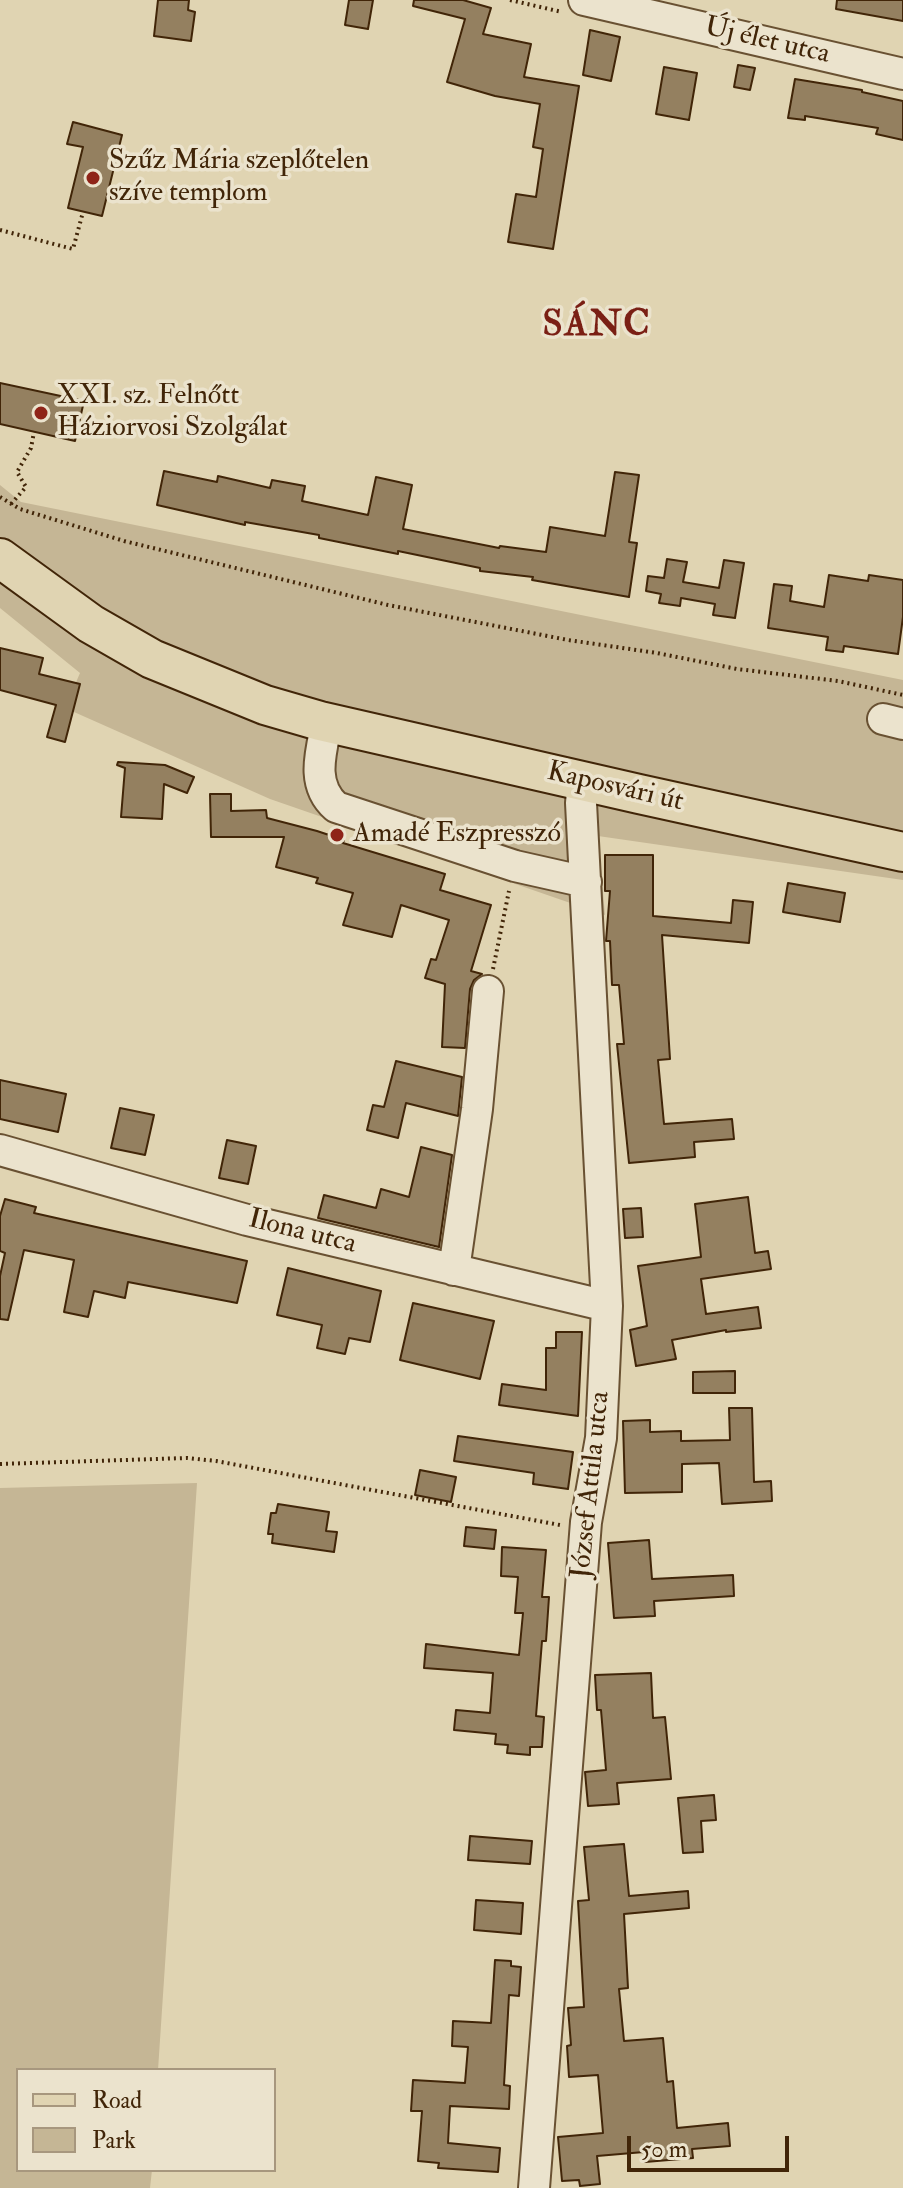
<!DOCTYPE html>
<meta charset="utf-8">
<style>
body{margin:0}
#map{position:relative;width:903px;height:2188px;overflow:hidden;background:#e0d4b2;font-family:"IM FELL Double Pica",serif}
canvas{display:block}
.legend{position:absolute;left:16px;top:2068px;width:260px;height:104px;box-sizing:border-box;background:#ebe3cd;border:2px solid #a7977e;margin:0;padding:10px 14px;list-style:none;font-size:24px;color:#412508}
.legend li{display:flex;align-items:center;gap:16px;height:40px}
.legend b{width:40px;border:2px solid #a7977e}
.scale{position:absolute;left:627px;top:2136px;width:162px;height:36px;box-sizing:border-box;border:4px solid #412508;border-top:0;padding-left:10px;font-size:24px;line-height:28px;white-space:nowrap;color:#412508;-webkit-text-stroke:6px #ebe3cd;paint-order:stroke}
</style>
<div id="map">
<canvas width="903" height="2188"></canvas>
<ul class="legend">
<li><b style="height:10px;background:#e0d4b2"></b>Road</li>
<li><b style="height:22px;background:#c5b695"></b>Park</li>
</ul>
<div class="scale">50 m</div>
</div>
<script>
const context = document.querySelector('canvas').getContext('2d');
context.lineJoin = 'round';
function fillPath(path, color) {
  context.fillStyle = color;
  context.fill(path, 'evenodd');
}
function strokePath(path, color, width, dash) {
  context.strokeStyle = color;
  context.lineWidth = width;
  context.lineCap = dash ? 'butt' : 'round';
  context.setLineDash(dash || []);
  context.stroke(path);
}
function label(font, color, halo, rows, align = 'center') {
  context.font = font + ' "IM FELL Double Pica",serif';
  context.lineWidth = 7;
  context.setLineDash([]);
  context.textBaseline = 'middle';
  context.strokeStyle = halo;
  context.fillStyle = color;
  for (const [text, x, y, turn = 0] of rows) {
    context.save();
    context.translate(x, y);
    context.rotate((+turn || 0) * Math.PI / 180);
    context.textAlign = isNaN(turn) ? turn : align;
    if (halo) context.strokeText(text, 0, 0);
    context.fillText(text, 0, 0);
    context.restore();
  }
}
fillPath(new Path2D(`
 M0,485l21,17 882,178v200l-305,-44 7,79 -335,-116 -205,-91 15,-35 -80,-65z
 M197,1483l-39,587h-140v100h134l-2,18h-150v-700z`), '#c5b695');
const building = new Path2D(`
 M158,0h31l-1,10 7,2 -4,29 -37,-5z
 M349,0h24l-5,29 -23,-4z
 M414,0h49l28,8 -8,26 48,10 -7,33 55,9 -26,163 -45,-7 8,-48 20,3 7,-48 -10,-2 7,-43 -45,-8 -48,-14 18,-63 -52,-13z
 M837,0h66v21l-67,-12z
 M590,30l30,7 -9,44 -28,-6z
 M738,65l17,3 -5,22 -16,-3z
 M664,67l33,6 -8,47 -33,-6z
 M795,79l67,11v2l41,9v39l-27,-6 2,-6 -73,-12v4l-17,-2z
 M73,122l49,13 -20,81 -34,-8 15,-61 -16,-3z
 M0,383l84,18 -9,40 -75,-17z
 M164,471l53,11 1,-6 52,12 2,-8 33,6 -3,15 66,14 8,-38 36,8 -9,44 96,19 1,-2 46,6 4,-25 55,9 10,-64 24,3 -10,67 8,1 -8,54 -97,-17 1,-3 -53,-6v-3l-82,-17v3l-79,-16v-3l-74,-13v3l-88,-20z
 M667,559l20,3 -4,20 36,6 5,-28 20,3 -9,55 -22,-3 2,-11 -34,-6 -1,8 -21,-3 2,-9 -15,-3 2,-15 16,2z
 M829,575l39,6 1,-6 34,5v37l-5,37 -54,-8 -1,6 -17,-2 2,-13 -60,-9 6,-44 18,2 -2,15 34,6z
 M0,648l43,10 -4,16 41,10 -15,58 -18,-5 9,-32 -56,-15z
 M118,762l47,3 29,12 -7,16 -23,-9 -2,35 -41,-2 4,-49 -8,-3z
 M210,794h21v17l35,-1 1,8 50,13 27,9 -1,3 102,31 -5,16 51,15 -20,66 11,3 -8,6 -4,9 -5,59 -23,-1 3,-63 -20,-6 6,-19 5,1 13,-40 -48,-15 -9,32 -49,-12 10,-32 -37,-10 2,-5 -42,-11 8,-30h-73z
 M605,855h48v61l78,7 2,-23 20,2 -4,41 -87,-8 8,124 -12,1 6,64 68,-5 2,20 -40,3 1,15 -66,6 -12,-119h7l-5,-59h-7l-2,-44h-4l4,-50h-5z
 M788,883l57,10 -5,29 -57,-10z
 M396,1061l66,16 -4,39 -52,-13 -8,35 -31,-8 6,-25 11,2z
 M0,1080l66,14 -8,38 -58,-13z
 M120,1108l34,7 -9,40 -34,-7z
 M227,1140l29,6 -8,38 -29,-6z
 M421,1147l31,8 -13,92 -121,-29 6,-23 52,13 5,-19 28,8z
 M748,1197l7,56 13,-2 3,18 -70,10 5,35 52,-7 3,21 -35,4v-2l-54,10 4,19 -40,7 -6,-36 17,-4 -9,-60 63,-9 -6,-53z
 M5,1199l31,8 -2,6 213,48 -10,42 -109,-21 -3,16 -31,-7 -6,26 -24,-5 10,-52 -50,-10 -16,70 -8,-1v-43l5,-23 -5,-2v-35z
 M641,1208l2,29 -18,1 -2,-29z
 M288,1268l93,23 -11,51 -21,-4 -4,16 -28,-6 5,-23 -45,-10z
 M413,1303l81,18 -14,58 -80,-19z
 M556,1332h26l-4,84 -79,-11 3,-21 44,6v-42h10z
 M735,1371v22h-42v-21z
 M729,1408h23l2,74 17,-1 1,20 -50,3 -3,-41 -37,1v28l-57,1 -2,-72 27,-1v12l31,-1v10l49,-1z
 M458,1436l115,16 -5,37 -35,-5 1,-11 -80,-12z
 M420,1470l36,7 -5,25 -36,-7z
 M278,1504l51,8 -3,19 11,1 -3,20 -62,-9 1,-9h-5l3,-21h5z
 M466,1527l30,3 -2,19 -30,-3z
 M649,1540l3,39 81,-4 1,21 -80,5 1,15 -41,2 -6,-75z
 M502,1547l44,3 -4,47h7l-3,44h-4l-6,75 8,1 -2,30h-12v8l-23,-2 1,-8 -13,-1 1,-10 -42,-4 2,-20 34,3 3,-40 -69,-5 2,-24 93,11 4,-42h-8l3,-36 -17,-1z
 M651,1673l2,45 12,-1 6,62 -54,4 2,21 -31,2 -3,-34 21,-2 -5,-60h-4l-2,-35z
 M714,1795l2,25 -15,1 2,31 -20,1 -5,-55z
 M470,1836l62,5 -2,23 -62,-4z
 M624,1844l5,52 59,-5 1,17 -65,6 4,74 -9,1 5,52 39,-3 4,44 6,-1 4,47 51,-5 2,23 -38,3 1,9 -48,4 -1,-10 -47,4 3,28 -20,2 -1,-6 -17,1 -4,-44 45,-4 -5,-58 -29,2 -2,-31 4,-1 -3,-37 16,-1 -6,-106 11,-1 -5,-53z
 M476,1900l47,3 -2,31 -47,-4z
 M495,1960l16,1v5l10,1 -2,29 -10,-1 -5,90 6,1 -1,23 -59,-3 -2,37 52,5 -2,24 -60,-4 1,-5 -21,-2 4,-50h-11l2,-31 52,3 3,-36 -16,-1 1,-25 38,2z`);
fillPath(building, '#948060');
strokePath(building, '#412508', 2);
const minor = new Path2D(`
 M584,0l319,74
 M883,719l20,5
 M327,722c-6,30 -17,62 9,85l179,59 71,16
 M0,1150l247,70 360,86
 M454,1270l23,-161 11,-118
 M534,2188l52,-666 15,-84 6,-132 -26,-503 2,-22`);
const major = new Path2D(`
 M0,558l91,66 61,35 113,46 55,16 319,73 264,58`);
strokePath(minor, '#695132', 34);
strokePath(major, '#412508', 42);
strokePath(new Path2D(`
 M510,0l52,12
 M0,230l73,19 10,-37
 M0,497l20,12 104,32 264,64 180,35 89,13 80,16 101,12 65,14
 M11,504l15,-17 -9,-15 14,-24 3,-16
 M493,969l16,-78
 M0,1464l187,-6 29,3 344,64`), '#412508', 4, [2, 4]);
strokePath(minor, '#ebe3cd', 30);
strokePath(major, '#e0d4b2', 38);
for (const [x, y, r, color] of [
 [93,178,8,"#8f2418"],
 [41,413,8,"#8f2418"],
 [337,835,8,"#8f2418"]
]) {
  const dot = new Path2D();
  dot.arc(x, y, r, 0, 2 * Math.PI);
  context.fillStyle = color;
  context.fill(dot);
  strokePath(dot, '#ebe3cd', 3);
}
label('28px', '#412508', '#ebe3cd', [
 ["Új élet utca",767,42,13],
 ["Kaposvári út",615,788,13],
 ["Ilona utca",302,1233,14],
 ["József Attila utca",592,1485,-84]
]);
label('28px', '#412508', '#ebe3cd', [
 ["Szűz Mária szeplőtelen",109,162],
 ["szíve templom",109,194],
 ["XXI. sz. Felnőtt",57,397],
 ["Háziorvosi Szolgálat",57,429],
 ["Amadé Eszpresszó",353,835]
], 'left');
context.letterSpacing = '2px';
label('bold 36px', '#7a1f14', '#ebe3cd', [
 ["SÁNC",597,327]
]);
context.letterSpacing = '0px';
</script>
